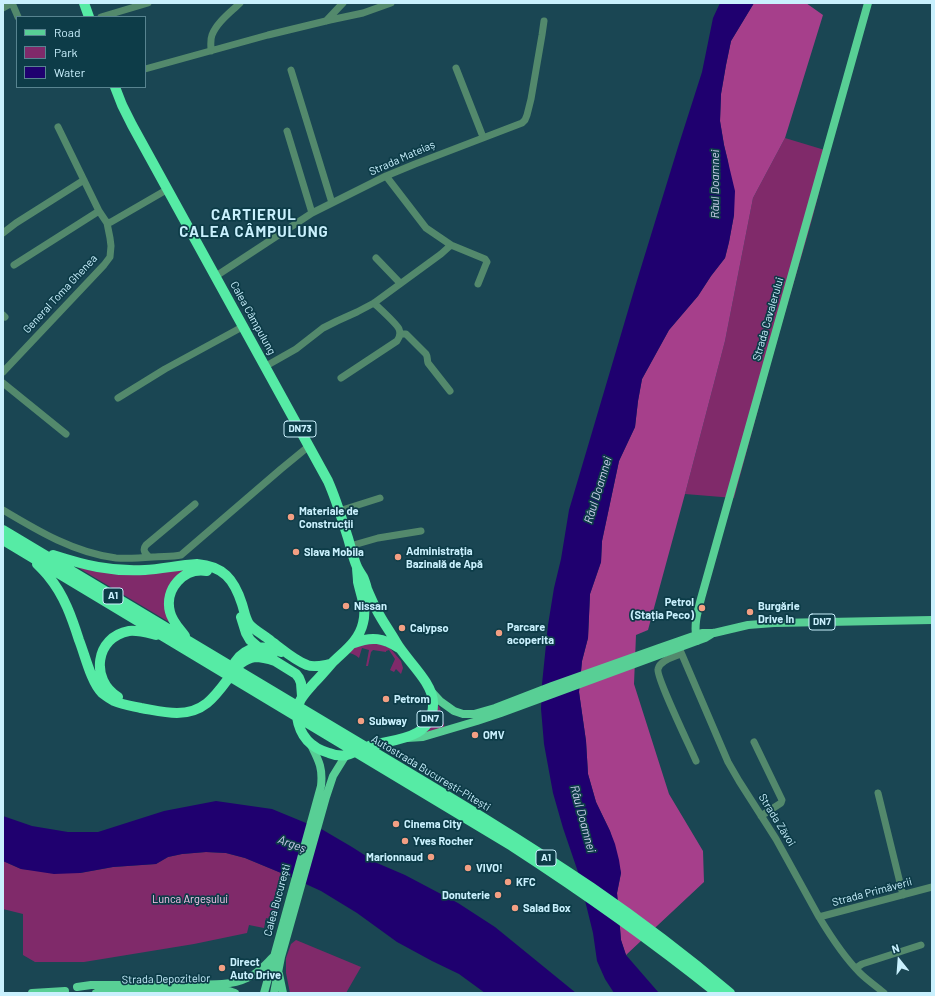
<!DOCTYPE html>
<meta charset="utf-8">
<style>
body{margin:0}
#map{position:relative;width:935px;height:996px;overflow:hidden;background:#1a4653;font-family:Barlow,sans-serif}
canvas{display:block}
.frame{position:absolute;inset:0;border:4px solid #c9f0fd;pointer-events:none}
.legend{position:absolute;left:16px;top:16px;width:130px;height:72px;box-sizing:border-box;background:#0d3c48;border:1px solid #588490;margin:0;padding:5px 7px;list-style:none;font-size:12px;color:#c9f0fd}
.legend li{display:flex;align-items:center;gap:8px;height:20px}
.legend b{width:20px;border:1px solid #588490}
.north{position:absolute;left:879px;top:940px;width:40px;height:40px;-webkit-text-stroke:3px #0d3c48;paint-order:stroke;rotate:343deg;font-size:11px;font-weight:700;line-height:16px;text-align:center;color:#c9f0fd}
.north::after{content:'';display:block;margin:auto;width:14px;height:18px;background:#c9f0fd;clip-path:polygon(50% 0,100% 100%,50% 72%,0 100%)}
</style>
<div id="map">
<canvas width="935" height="996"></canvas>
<div class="frame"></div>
<ul class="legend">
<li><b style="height:5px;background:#58cf95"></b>Road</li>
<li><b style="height:11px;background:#802a6a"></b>Park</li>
<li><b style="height:11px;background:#1f006f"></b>Water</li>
</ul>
<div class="north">N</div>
</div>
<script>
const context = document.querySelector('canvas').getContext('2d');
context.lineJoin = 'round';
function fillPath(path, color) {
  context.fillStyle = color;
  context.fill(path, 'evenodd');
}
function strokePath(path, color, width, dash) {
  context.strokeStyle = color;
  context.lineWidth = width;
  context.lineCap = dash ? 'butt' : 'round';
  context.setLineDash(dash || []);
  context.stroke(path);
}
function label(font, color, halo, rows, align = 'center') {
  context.font = font + ' Barlow,sans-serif';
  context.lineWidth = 3.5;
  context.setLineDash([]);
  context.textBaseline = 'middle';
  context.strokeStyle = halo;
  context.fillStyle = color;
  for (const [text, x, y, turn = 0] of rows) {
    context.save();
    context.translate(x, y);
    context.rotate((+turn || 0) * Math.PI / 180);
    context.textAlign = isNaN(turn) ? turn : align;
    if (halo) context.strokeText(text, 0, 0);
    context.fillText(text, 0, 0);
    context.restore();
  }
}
fillPath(new Path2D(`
 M785,138l43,13c-11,59 -30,115 -46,172 -17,59 -32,117 -48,175l-49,-4 40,-153 28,-143z
 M72,564l8,1 121,1 -32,23 5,36z
 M377,643l13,5 11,13 2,7 -2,6 -5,-5 -2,3 -4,-2 5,-11 -6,-9 -3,1v1l-13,-2 -2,2 -3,14h-2l3,-16 -7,-2 -3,10c-3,-3 -7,-5 -12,-5 13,-10 15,-9 30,-10z
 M438,705l2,3 5,21 -23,6 14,-19z
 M206,852l20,1 19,5 41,17 -11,45 -9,-2 -2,10 -15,-3 -2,8 -53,11 -110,18h-49l-12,-7v-41l-20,-5v-48l18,8 59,4 33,-6 43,-3 12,-7 14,-3z
 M296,940l65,27 -15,26h-56l-4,-20v-15l5,-14z`), '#802a6a');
fillPath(new Path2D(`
 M754,3h52l17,12 -38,123 -32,60 -28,143 -40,153 -37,136 -12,5 -2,49 35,110 34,57 1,31 -78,73 -5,-15 -4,-47 4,-20 -11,-42 -14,-29 -8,-28 -2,-33 -7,-49 3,-31 6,-23 2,-44 11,-32 1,-21 17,-80 16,-34 3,-26 4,-22 27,-49 29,-34 13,-20 14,-18 4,-16 5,-27 -6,-54 -4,-16 -4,-24 1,-27 5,-29 5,-24z`), '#a63f8b');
fillPath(new Path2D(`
 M720,3h34l-23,38 -5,24 -5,29 -1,27 4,24 11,46 -1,24 -5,27 -4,16 -14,18 -13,20 -29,34 -27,49 -4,22 -3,26 -16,34 -17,80 -1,21 -11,32 -2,44 -6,23 -3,31 7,49 2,33 8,28 14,29 5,13 4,16 2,13 -4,20 4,47 5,15 33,38h-45l-9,-14 -8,-18 -4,-28 -15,-61 -15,-44 -10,-35 -9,-49 -3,-35 1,-25 6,-59 6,-37 7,-29 8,-49 66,-223 43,-140 24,-75 11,-54z
 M216,801l56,8 51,21 29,17 25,16 28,12 53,28 37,24 81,66h-91l-26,-19 -27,-13 -35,-19 -40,-29 -36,-22 -35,-16 -41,-17 -19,-5 -20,-1 -24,2 -14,3 -12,7 -43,3 -33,6 -26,1 -33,-5 -18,-8v-45l29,10 36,6h30l66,-21z`), '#1f006f');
strokePath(new Path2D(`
 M12,3l6,14
 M3,8l9,-5
 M101,17l47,-14
 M326,21l17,-18
 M211,51c0,-6 -1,-11 1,-16 5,-13 19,-23 28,-32
 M456,68l27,69
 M145,69l123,-34 62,-15 33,-7 28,-10
 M291,70l41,133
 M287,131l25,82
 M386,176l40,52 25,17 34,14 2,3 -1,2 -8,20
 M107,223l4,-1 57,-33
 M3,233l13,-10 68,-43
 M376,258l24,25
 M14,265l85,-54
 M216,276l96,-63 74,-37 29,-12 107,-41 3,-3 2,-5 4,-16 11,-64 2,-14
 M3,315l2,2
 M400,334h6l20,20c2,3 1,6 2,9l22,28
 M266,366l30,-17 27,-21 14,-7 20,-9 17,-9 67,-49 10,-9
 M3,372l101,-107 6,-8 1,-11 -1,-8 -3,-15 -8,-12 -41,-84
 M341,378l56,-37c3,-4 4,-7 2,-12 -2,-5 -20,-21 -25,-26
 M3,383l63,51
 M118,398l47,-29 79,-43
 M3,510c35,21 72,43 113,48 13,1 25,0 37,-1 10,-1 19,0 28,-2l100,-86 28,-23
 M339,511l41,-13
 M350,546l28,-8 43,-7
 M149,557c-4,-4 -7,-7 -3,-12l49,-41
 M677,643l51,119 11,19 37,58 43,78c12,20 25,40 41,56 7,7 16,13 24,20
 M681,654c-7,3 -21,6 -23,15 -2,8 33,80 38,92
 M754,742l28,58 -1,3 -20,13
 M878,793l25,102
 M819,917l113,-30
 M856,968l6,-4 59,-19`), '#53896c', 7);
strokePath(new Path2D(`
 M697,641c-4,-16 1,-31 5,-46l166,-592
 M430,690l10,11 14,10 9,3h11l21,-6 57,-22 107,-38 43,-15h12l34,-8 26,-2 158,-3
 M407,738l16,-1 54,-16 24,-8 204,-75 8,-5
 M279,974l4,19
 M77,987l14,-2c31,0 61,0 92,-1 20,0 46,3 64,-6 11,-4 18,-13 26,-21
 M32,993l33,-2
 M96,993l5,-2h23l83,-2 19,1 9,3
 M264,993l57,-207c2,-18 -2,-25 -10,-41
 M274,993l7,-36 45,-160 7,-21 13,-21`), '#58cf95', 8);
strokePath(new Path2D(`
 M84,3l5,14
 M115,87l7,18 10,20 196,356c8,18 14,38 20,57 3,10 5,20 9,29 2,4 4,7 6,10 2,4 3,8 4,12 4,9 8,19 13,27 5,9 11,17 16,26 10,18 37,40 37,61 1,37 -39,36 -64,43 -7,2 -14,7 -22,9 -5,1 -13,0 -18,-2 -18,-5 -29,-16 -32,-36 -2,-14 8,-24 17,-34 6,-6 12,-13 18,-20 12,-12 27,-22 31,-40 4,-15 -2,-27 -5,-41 0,-5 -1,-10 -1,-15
 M3,530c115,69 231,138 346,207 82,49 164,97 243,151 48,33 94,68 138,105
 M3,540l509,306c71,46 139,94 205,147
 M53,555c31,10 58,17 92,15 17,-1 34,-5 52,-6 26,2 37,15 45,40 2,6 3,14 7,20 6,7 15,11 22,17 11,8 23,19 36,24 7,3 17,0 24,-1
 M37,564c4,4 9,9 12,13 15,18 23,41 30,63 6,15 12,42 23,53 4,3 8,6 12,8 9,4 18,5 27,7 12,2 24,5 36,5 28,0 39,-18 54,-38 6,-9 12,-16 24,-18 6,0 14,2 20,4
 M241,617l5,16 4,7 8,7 12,9 5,5 21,13 3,4 2,5 1,13
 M185,636c-6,-8 -13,-15 -15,-24 -6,-23 14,-45 37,-41
 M354,643c18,-7 29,-5 45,5
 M235,662c11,-16 29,-18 46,-10
 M118,697c-28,-17 -23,-60 11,-66 9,-1 19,2 27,4`), '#56eba5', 10);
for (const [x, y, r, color] of [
 [291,517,4,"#f39f83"],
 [296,552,4,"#f39f83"],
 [398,557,4,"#f39f83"],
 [346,606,4,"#f39f83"],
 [702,608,4,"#f39f83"],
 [750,612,4,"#f39f83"],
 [402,628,4,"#f39f83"],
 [499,633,4,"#f39f83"],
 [386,699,4,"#f39f83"],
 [361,721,4,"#f39f83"],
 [475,735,4,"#f39f83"],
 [396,824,4,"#f39f83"],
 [405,841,4,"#f39f83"],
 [431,857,4,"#f39f83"],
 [468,868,4,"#f39f83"],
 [508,882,4,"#f39f83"],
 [498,895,4,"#f39f83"],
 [515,908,4,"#f39f83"],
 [222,968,4,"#f39f83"]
]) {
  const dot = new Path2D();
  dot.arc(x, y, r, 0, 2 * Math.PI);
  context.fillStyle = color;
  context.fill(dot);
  strokePath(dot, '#0d3c48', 1.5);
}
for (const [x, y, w] of [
 [300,429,32],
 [113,596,20],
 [822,622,26],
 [430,719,26],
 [546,858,20]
]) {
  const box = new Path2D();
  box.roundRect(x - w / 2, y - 8, w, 16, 3);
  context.fillStyle = '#0d3c48';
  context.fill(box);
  strokePath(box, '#c9f0fd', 1);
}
label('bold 10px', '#c9f0fd', null, [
 ["DN73",300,429],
 ["A1",113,596],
 ["DN7",822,622],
 ["DN7",430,719],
 ["A1",546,858]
]);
label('11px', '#c9f0fd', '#0d3c48', [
 ["Strada Mateiaș",402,158,-24],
 ["General Toma Ghenea",60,294,-47],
 ["Calea Câmpulung",253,318,61],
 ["Strada Cavalerului",768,319,-74],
 ["Autostrada București-Pitești",431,773,31],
 ["Strada Zăvoi",777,820,58],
 ["Strada Primăverii",872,892,-15],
 ["Calea București",277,900,-75],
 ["Strada Depozitelor",166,979,-1]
]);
label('bold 11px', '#c9f0fd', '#0d3c48', [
 ["Materiale de",299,511],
 ["Construcții",299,524],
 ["Administrația",406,551],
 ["Bazinală de Apă",406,564],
 ["Slava Mobila",304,552],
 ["Petrol",694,602,"right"],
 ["(Stația Peco)",694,615,"right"],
 ["Nissan",354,606],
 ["Burgărie",758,606],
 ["Drive In",758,619],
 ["Parcare",507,627],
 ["acoperita",507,640],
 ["Calypso",410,628],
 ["Petrom",394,699],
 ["Subway",369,721],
 ["OMV",483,735],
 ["Cinema City",404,824],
 ["Yves Rocher",413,841],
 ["Marionnaud",423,857,"right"],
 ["VIVO!",476,868],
 ["KFC",516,882],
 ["Donuterie",490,895,"right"],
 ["Salad Box",523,908],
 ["Direct",230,962],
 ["Auto Drive",230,975]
], 'left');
label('11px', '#fbc5e9', '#0d3c48', [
 ["Lunca Argeșului",190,899]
]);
label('italic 12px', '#cdd1ed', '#0d3c48', [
 ["Râul Doamnei",715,184,-90],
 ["Râul Doamnei",598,490,-73],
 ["Râul Doamnei",583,819,75],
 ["Argeș",292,844,20]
]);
context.letterSpacing = '1px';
label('bold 15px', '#c9f0fd', '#0d3c48', [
 ["CARTIERUL",254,215],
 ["CALEA CÂMPULUNG",254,232]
]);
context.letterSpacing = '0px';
</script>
